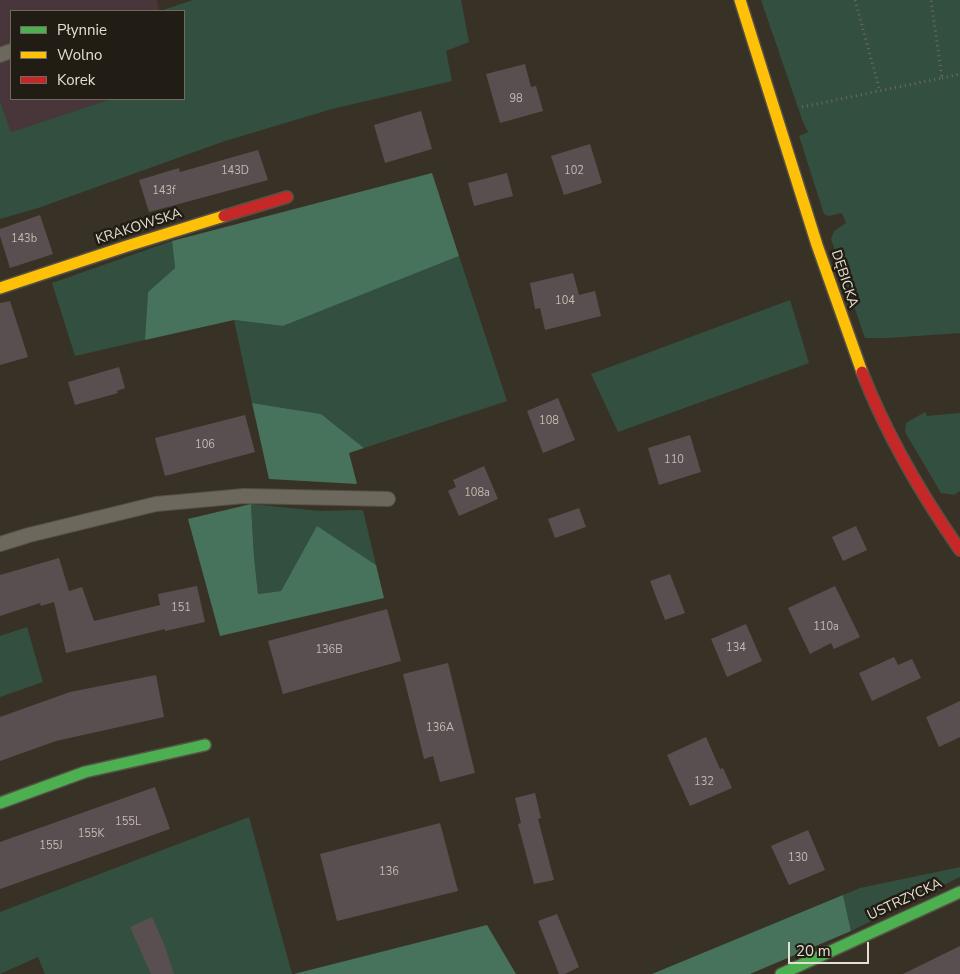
<!DOCTYPE html>
<meta charset="utf-8">
<style>
body{margin:0}
#map{position:relative;width:960px;height:974px;overflow:hidden;background:#383226;font-family:"Nunito Sans",sans-serif}
canvas{display:block}
.legend{position:absolute;left:10px;top:10px;width:175px;height:90px;box-sizing:border-box;background:#221d14;border:1px solid #706a60;margin:0;padding:6px 9px;list-style:none;font-size:15px;color:#e5ded2}
.legend li{display:flex;align-items:center;gap:10px;height:25px}
.legend b{width:25px;border:1px solid #706a60}
.scale{position:absolute;left:788px;top:942px;width:81px;height:22px;box-sizing:border-box;border:2px solid #e5ded2;border-top:0;padding-left:6px;font-size:15px;line-height:18px;white-space:nowrap;color:#e5ded2;-webkit-text-stroke:4px #221d14;paint-order:stroke}
</style>
<div id="map">
<canvas width="960" height="974"></canvas>
<ul class="legend">
<li><b style="height:6px;background:#4caf50"></b>Płynnie</li>
<li><b style="height:6px;background:#ffc107"></b>Wolno</li>
<li><b style="height:6px;background:#c62828"></b>Korek</li>
</ul>
<div class="scale">20 m</div>
</div>
<script>
const context = document.querySelector('canvas').getContext('2d');
context.lineJoin = 'round';
function fillPath(path, color) {
  context.fillStyle = color;
  context.fill(path, 'evenodd');
}
function strokePath(path, color, width, dash) {
  context.strokeStyle = color;
  context.lineWidth = width;
  context.lineCap = dash ? 'butt' : 'round';
  context.setLineDash(dash || []);
  context.stroke(path);
}
function label(font, color, halo, rows, align = 'center') {
  context.font = font + ' "Nunito Sans",sans-serif';
  context.lineWidth = 5;
  context.setLineDash([]);
  context.textBaseline = 'middle';
  context.strokeStyle = halo;
  context.fillStyle = color;
  for (const [text, x, y, turn = 0] of rows) {
    context.save();
    context.translate(x, y);
    context.rotate((+turn || 0) * Math.PI / 180);
    context.textAlign = isNaN(turn) ? turn : align;
    if (halo) context.strokeText(text, 0, 0);
    context.fillText(text, 0, 0);
    context.restore();
  }
}
fillPath(new Path2D(`
 M0,0h157l2,11h-148v88h100l-100,33 -11,-31z`), '#48363b');
fillPath(new Path2D(`
 M193,0h268l8,42 -23,9 6,30 -120,28 -107,32 -187,67 -38,11v-118l11,31 100,-33h73v-88h-24z
 M761,0h199v333l-71,5h-24l-34,-99 3,-8 12,-8 -4,-10 -13,3 -5,-2 -25,-78 9,-4 -5,-10z
 M172,241l3,27 -27,24 -3,48 -70,16 -23,-73z
 M459,256l48,145 -143,47 -43,-34 -69,-11 -18,-83 49,6z
 M790,300l19,63 -191,69 -27,-58z
 M925,412l2,4 33,-3v78l-6,4 -13,-2 -36,-61 1,-9z
 M251,504l69,7 43,-1 13,55 -59,-38 -36,64 -23,3 -4,-37z
 M27,627l16,55 -43,15v-61z
 M249,817l43,157h-247l-7,-17 -38,17v-62z
 M960,867v10l-109,54 -8,-36 17,-7z`), '#324f40');
fillPath(new Path2D(`
 M432,173l27,83 -176,70 -49,-6 -89,20 3,-48 27,-24 -3,-27z
 M252,403l69,11 43,34 -15,5 8,31 -88,-5z
 M251,504l3,53 4,37 23,-3 36,-65 59,39 8,33 -164,38 -32,-117z
 M843,895l8,36 -101,43h-98z
 M487,925l29,49h-222z`), '#47735c');
fillPath(new Path2D(`
 M525,64l6,23 5,-1 7,25 -43,12 -14,-49z
 M421,111l11,38 -47,14 -11,-38z
 M590,144l12,39 -38,12 -13,-39z
 M258,150l10,30 -119,32 -10,-32 40,-12 1,4z
 M507,173l6,23 -39,10 -6,-23z
 M40,215l13,39 -43,14 -10,-32v-7z
 M573,273l6,22 16,-4 6,25 -56,14 -5,-22 -5,1 -5,-26z
 M10,301l18,56 -28,8v-62z
 M119,367l6,21 -8,3 1,2 -43,12 -7,-23z
 M558,398l17,42 -32,13 -16,-42z
 M245,415l10,37 -90,24 -10,-38z
 M690,435l11,37 -42,13 -11,-37z
 M484,466l14,33 -39,17 -11,-25 8,-4 -3,-7z
 M579,508l7,19 -31,11 -7,-19z
 M856,526l11,24 -24,11 -11,-24z
 M59,558l10,33 13,-4 12,34 66,-16 -2,-11 39,-8 8,36 -40,9v-2l-99,24 -12,-51 -13,4 -1,-3 -40,13v-41z
 M670,574l15,39 -20,7 -15,-39z
 M835,586l25,51 -26,12 -3,-6 -21,11 -22,-46z
 M387,609l14,52 -118,33 -15,-53z
 M746,624l16,37 -35,16 -16,-38z
 M894,657l4,8 14,-6 9,19 -49,23 -13,-28z
 M448,663l27,110 -35,9 -7,-26 -9,3 -21,-85z
 M156,675l8,42 -108,24 -56,20v-44l70,-25z
 M960,701v36l-21,10 -13,-30z
 M706,737l14,32 3,-1 9,20 -42,18 -23,-51z
 M155,787l15,42 -170,60v-47z
 M535,793l6,25 -3,1 16,61 -20,4 -16,-60 3,-1 -6,-25z
 M440,823l18,68 -121,30 -17,-67z
 M808,830l17,40 -36,15 -18,-39z
 M557,914l22,53 -14,7h-6l-21,-53z
 M152,917l12,27 10,30h-23l-21,-47z
 M960,946v28h-57z`), '#5a4f50');
const lane = new Path2D(`
 M0,55l11,-4
 M0,544l29,-9 127,-31 88,-8 144,3`);
const fast = new Path2D(`
 M0,803l85,-31 120,-27
 M781,974l179,-82`);
const slow = new Path2D(`
 M740,0l77,245 45,127
 M0,288l127,-42 97,-30`);
const jam = new Path2D(`
 M224,216l63,-19
 M862,372c25,64 59,122 98,178`);
strokePath(lane, '#565146', 16);
strokePath(fast, '#565146', 14);
strokePath(slow, '#565146', 14);
strokePath(jam, '#565146', 14);
strokePath(new Path2D(`
 M855,0l25,91
 M942,78l18,-4
 M802,107l140,-29 -11,-78`), '#6f6b62', 3, [1, 4]);
strokePath(lane, '#6d685e', 14);
strokePath(fast, '#4caf50', 11);
strokePath(slow, '#ffc107', 11);
strokePath(jam, '#c62828', 11);
label('11px', '#c2bab2', null, [
 ["98",516,99],
 ["143D",235,171],
 ["102",574,171],
 ["143f",164,191],
 ["143b",24,239],
 ["104",565,301],
 ["108",549,421],
 ["106",205,445],
 ["110",674,460],
 ["108a",477,493],
 ["151",181,608],
 ["110a",826,627],
 ["134",736,648],
 ["136B",329,650],
 ["136A",440,728],
 ["132",704,782],
 ["155L",128,822],
 ["155K",91,834],
 ["155J",51,846],
 ["130",798,858],
 ["136",389,872]
]);
label('14px', '#e5ded2', '#221d14', [
 ["KRAKOWSKA",139,227,-18],
 ["DĘBICKA",844,279,72],
 ["USTRZYCKA",905,900,-25]
]);
</script>
